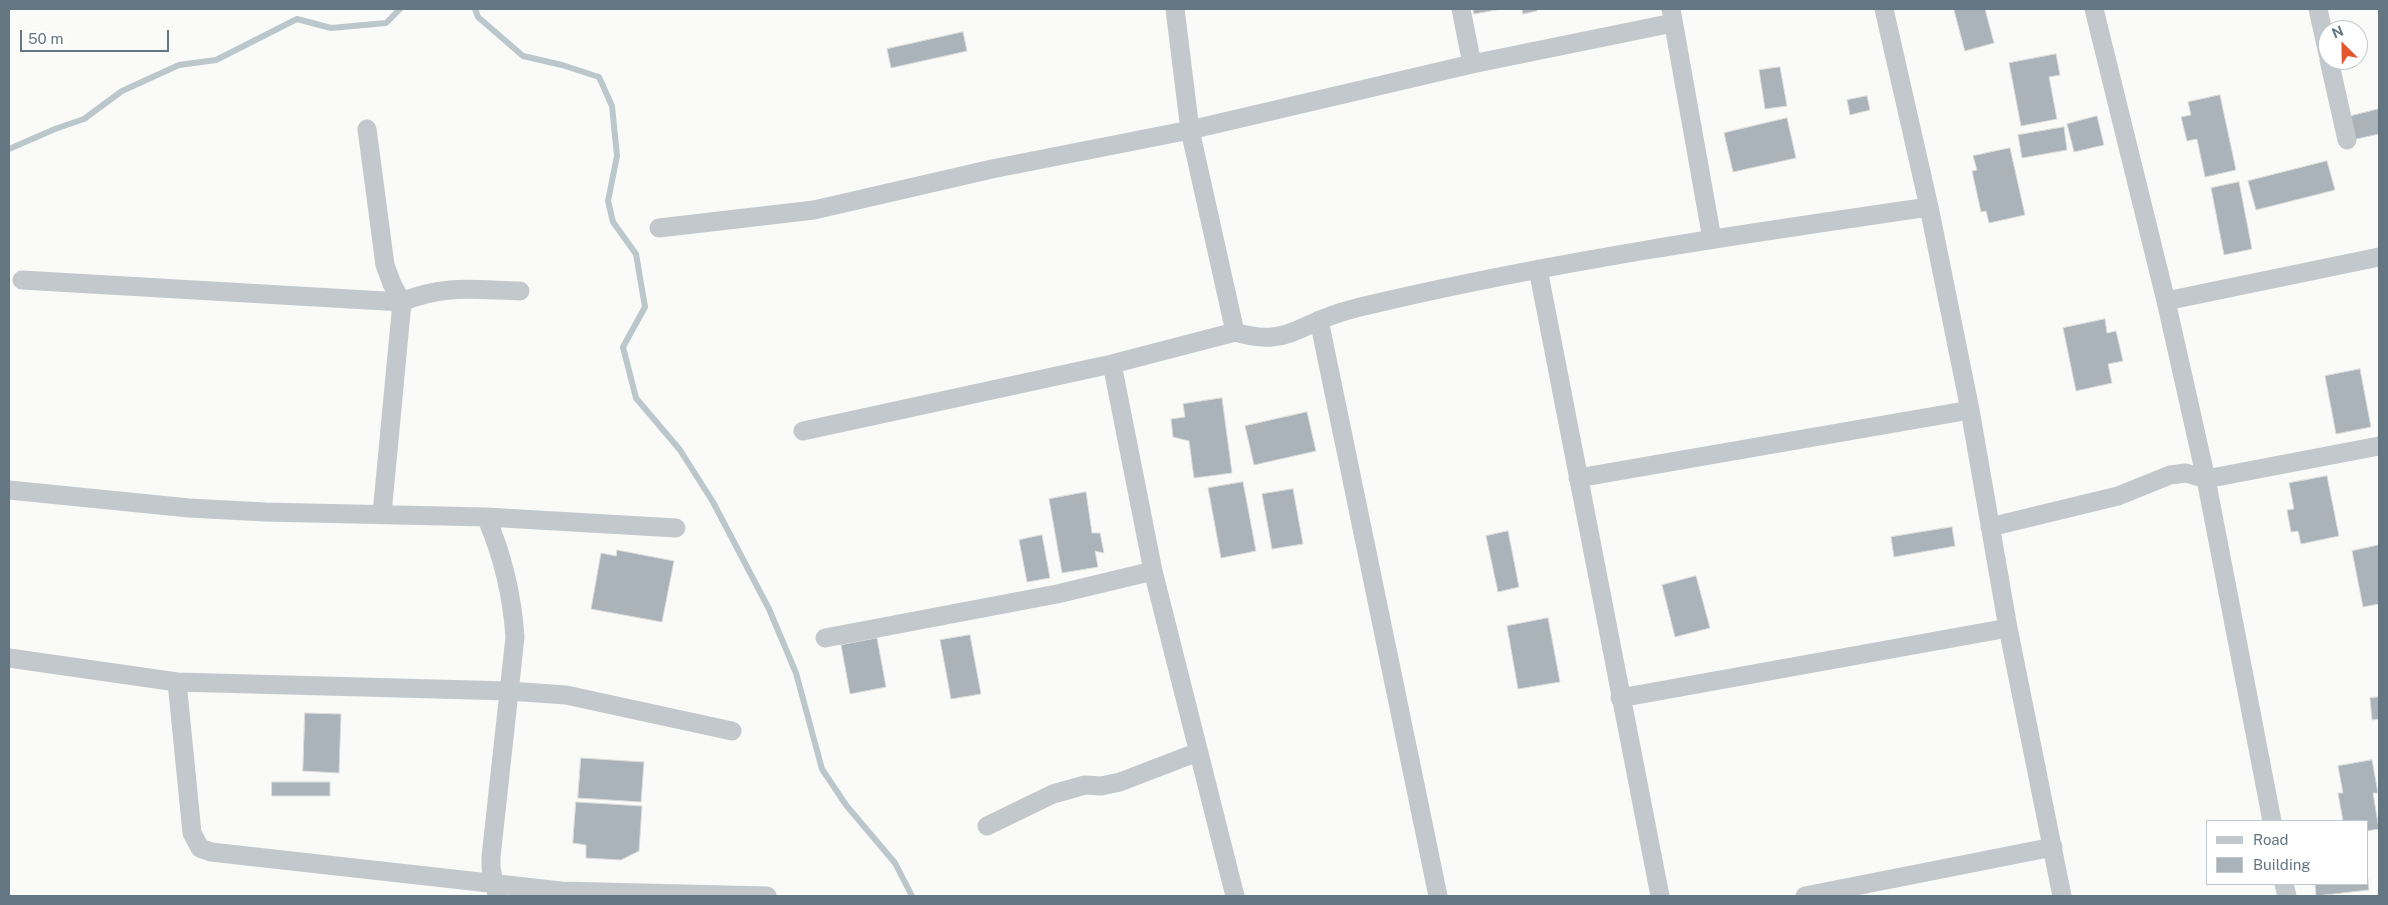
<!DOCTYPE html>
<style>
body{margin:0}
#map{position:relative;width:2388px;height:905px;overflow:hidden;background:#fafaf8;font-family:"Public Sans",sans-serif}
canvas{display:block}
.frame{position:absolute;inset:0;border:10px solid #657683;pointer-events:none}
.legend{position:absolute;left:2206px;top:820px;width:162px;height:65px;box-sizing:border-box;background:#fff;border:1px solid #c1c8cd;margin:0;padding:6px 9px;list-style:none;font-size:15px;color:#657683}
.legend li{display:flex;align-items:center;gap:10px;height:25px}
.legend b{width:25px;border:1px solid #c1c8cd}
.north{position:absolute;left:2318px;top:20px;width:50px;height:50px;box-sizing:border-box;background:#fff;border:1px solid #c1c8cd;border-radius:50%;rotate:337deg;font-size:14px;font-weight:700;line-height:20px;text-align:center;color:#657683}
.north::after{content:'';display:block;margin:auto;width:18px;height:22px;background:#e4572e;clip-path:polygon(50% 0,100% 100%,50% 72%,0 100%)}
.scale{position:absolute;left:20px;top:30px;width:149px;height:22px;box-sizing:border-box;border:2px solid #657683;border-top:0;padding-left:6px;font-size:15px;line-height:18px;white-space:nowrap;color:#657683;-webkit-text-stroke:4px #fff;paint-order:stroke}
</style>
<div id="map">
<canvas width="2388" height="905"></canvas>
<div class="frame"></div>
<ul class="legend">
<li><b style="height:6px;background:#c3c8cc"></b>Road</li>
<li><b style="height:14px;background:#aab3b9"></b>Building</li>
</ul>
<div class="north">N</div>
<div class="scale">50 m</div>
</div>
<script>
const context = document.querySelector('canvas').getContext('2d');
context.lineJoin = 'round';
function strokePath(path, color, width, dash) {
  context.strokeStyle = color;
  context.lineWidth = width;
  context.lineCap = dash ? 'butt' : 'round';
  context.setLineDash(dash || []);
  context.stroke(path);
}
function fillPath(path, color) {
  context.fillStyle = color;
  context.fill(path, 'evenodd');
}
strokePath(new Path2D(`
 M475,9l3,8 45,39 39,9 37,12 13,29 5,50 -9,45 5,21 23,32 9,53 -22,40 13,51 44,52 33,52 56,107 27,64 26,96 24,36 49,58 17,33
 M9,149l46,-20 29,-10 38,-28 57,-26 37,-5 81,-41 34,9 55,-5 14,-14`), '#bbc7cb', 6);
const building = new Path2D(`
 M1473,9h29l-28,5z
 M1522,9h15v2l-14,3z
 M1954,9h31l9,34 -29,8z
 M963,32l4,19 -76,17 -4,-19z
 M2056,54l4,21 -11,2 8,42 -36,7 -12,-63z
 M1780,67l7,39 -22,3 -6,-39z
 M2220,95l16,75 -31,7 -8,-38 -10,2 -6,-24 10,-2 -3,-13z
 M1867,96l3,14 -20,5 -3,-15z
 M2379,109v25l-27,6 -5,-23z
 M2097,116l7,29 -30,7 -7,-28z
 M1787,118l9,40 -63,14 -9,-39z
 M2064,127l3,23 -45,8 -4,-23z
 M2010,148l15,67 -36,8 -3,-12 -5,1 -9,-41 5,-1 -4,-14z
 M2327,161l8,29 -79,20 -8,-29z
 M2239,182l13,67 -28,6 -13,-67z
 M2105,319l2,14 9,-2 7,30 -15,3 4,19 -36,8 -13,-63z
 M2360,369l11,58 -35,7 -11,-58z
 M1222,398l10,75 -38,5 -5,-37 -16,-4 -2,-18 14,-2 -2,-13z
 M1307,412l9,39 -62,14 -9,-39z
 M2327,476l12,60 -38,8 -3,-13 -7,1 -4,-22 7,-1 -5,-26z
 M1243,482l13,69 -35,7 -13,-70z
 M1293,489l10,55 -31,5 -10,-55z
 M1086,492l6,41h8l4,20 -9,-2 3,16 -36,6 -13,-74z
 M1952,527l3,19 -61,11 -3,-20z
 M1508,531l11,56 -21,5 -12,-56z
 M1042,535l8,43 -23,4 -8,-42z
 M2379,545v59l-16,3 -11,-56z
 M617,550l57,11 -12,61 -71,-13 10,-56 15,3z
 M1696,576l14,52 -35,9 -13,-52z
 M1548,618l12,64 -42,7 -11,-63z
 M970,635l11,59 -30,5 -11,-59z
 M877,638l9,49 -36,7 -9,-49z
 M2379,697v22l-7,1 -2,-22z
 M305,713l36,1 -2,59 -36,-2z
 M581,758l63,4 -3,40 -63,-4z
 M2372,760l6,33h-5l6,36 -12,2v-10h-24l-5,-28h5l-5,-27z
 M272,782h58v14h-58z
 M576,802l66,4 -3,45 -18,9 -35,-2v-13l-13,-2z
 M2367,872l2,18 -53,6 -1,-12h52z`);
fillPath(building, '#aab3b9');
strokePath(building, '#dcdcda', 1);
strokePath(new Path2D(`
 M1175,9l15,121 45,202
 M1461,9l11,55
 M1671,9l41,230
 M1884,9l45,198 41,203 38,218 54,268
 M2094,9l72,292 40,178 66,342
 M2318,9l10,45
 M2329,60l18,80
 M367,129l18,136 7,19 10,18 -20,212
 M659,228l155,-18 178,-41 198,-39 282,-66 201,-41
 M1538,269l122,627
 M22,280l380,22c42,-18 74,-12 118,-11
 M2166,301l213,-44
 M1319,320l119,576
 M1112,364l41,207 82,325
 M803,431l309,-67 123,-32c13,4 24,6 37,5 17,-1 31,-10 46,-16 18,-8 36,-13 55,-17 183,-43 369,-70 556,-97
 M1578,478l392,-68
 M9,490l180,18 76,4 221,5 190,11
 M486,517c17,39 26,77 29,120l-24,220v11l6,27
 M1990,527l128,-31 52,-21 16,-2 20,6 173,-33
 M825,638l232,-44 96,-23
 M9,658l168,24 332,9 57,4 166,36
 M177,682l15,151 8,15 11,4 350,39 206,5
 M1620,698l388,-70
 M987,826l66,-32 32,-9 16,1 19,-4 78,-30
 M2284,884l3,12
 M1805,896l248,-49`), '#c3c8cc', 19);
</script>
